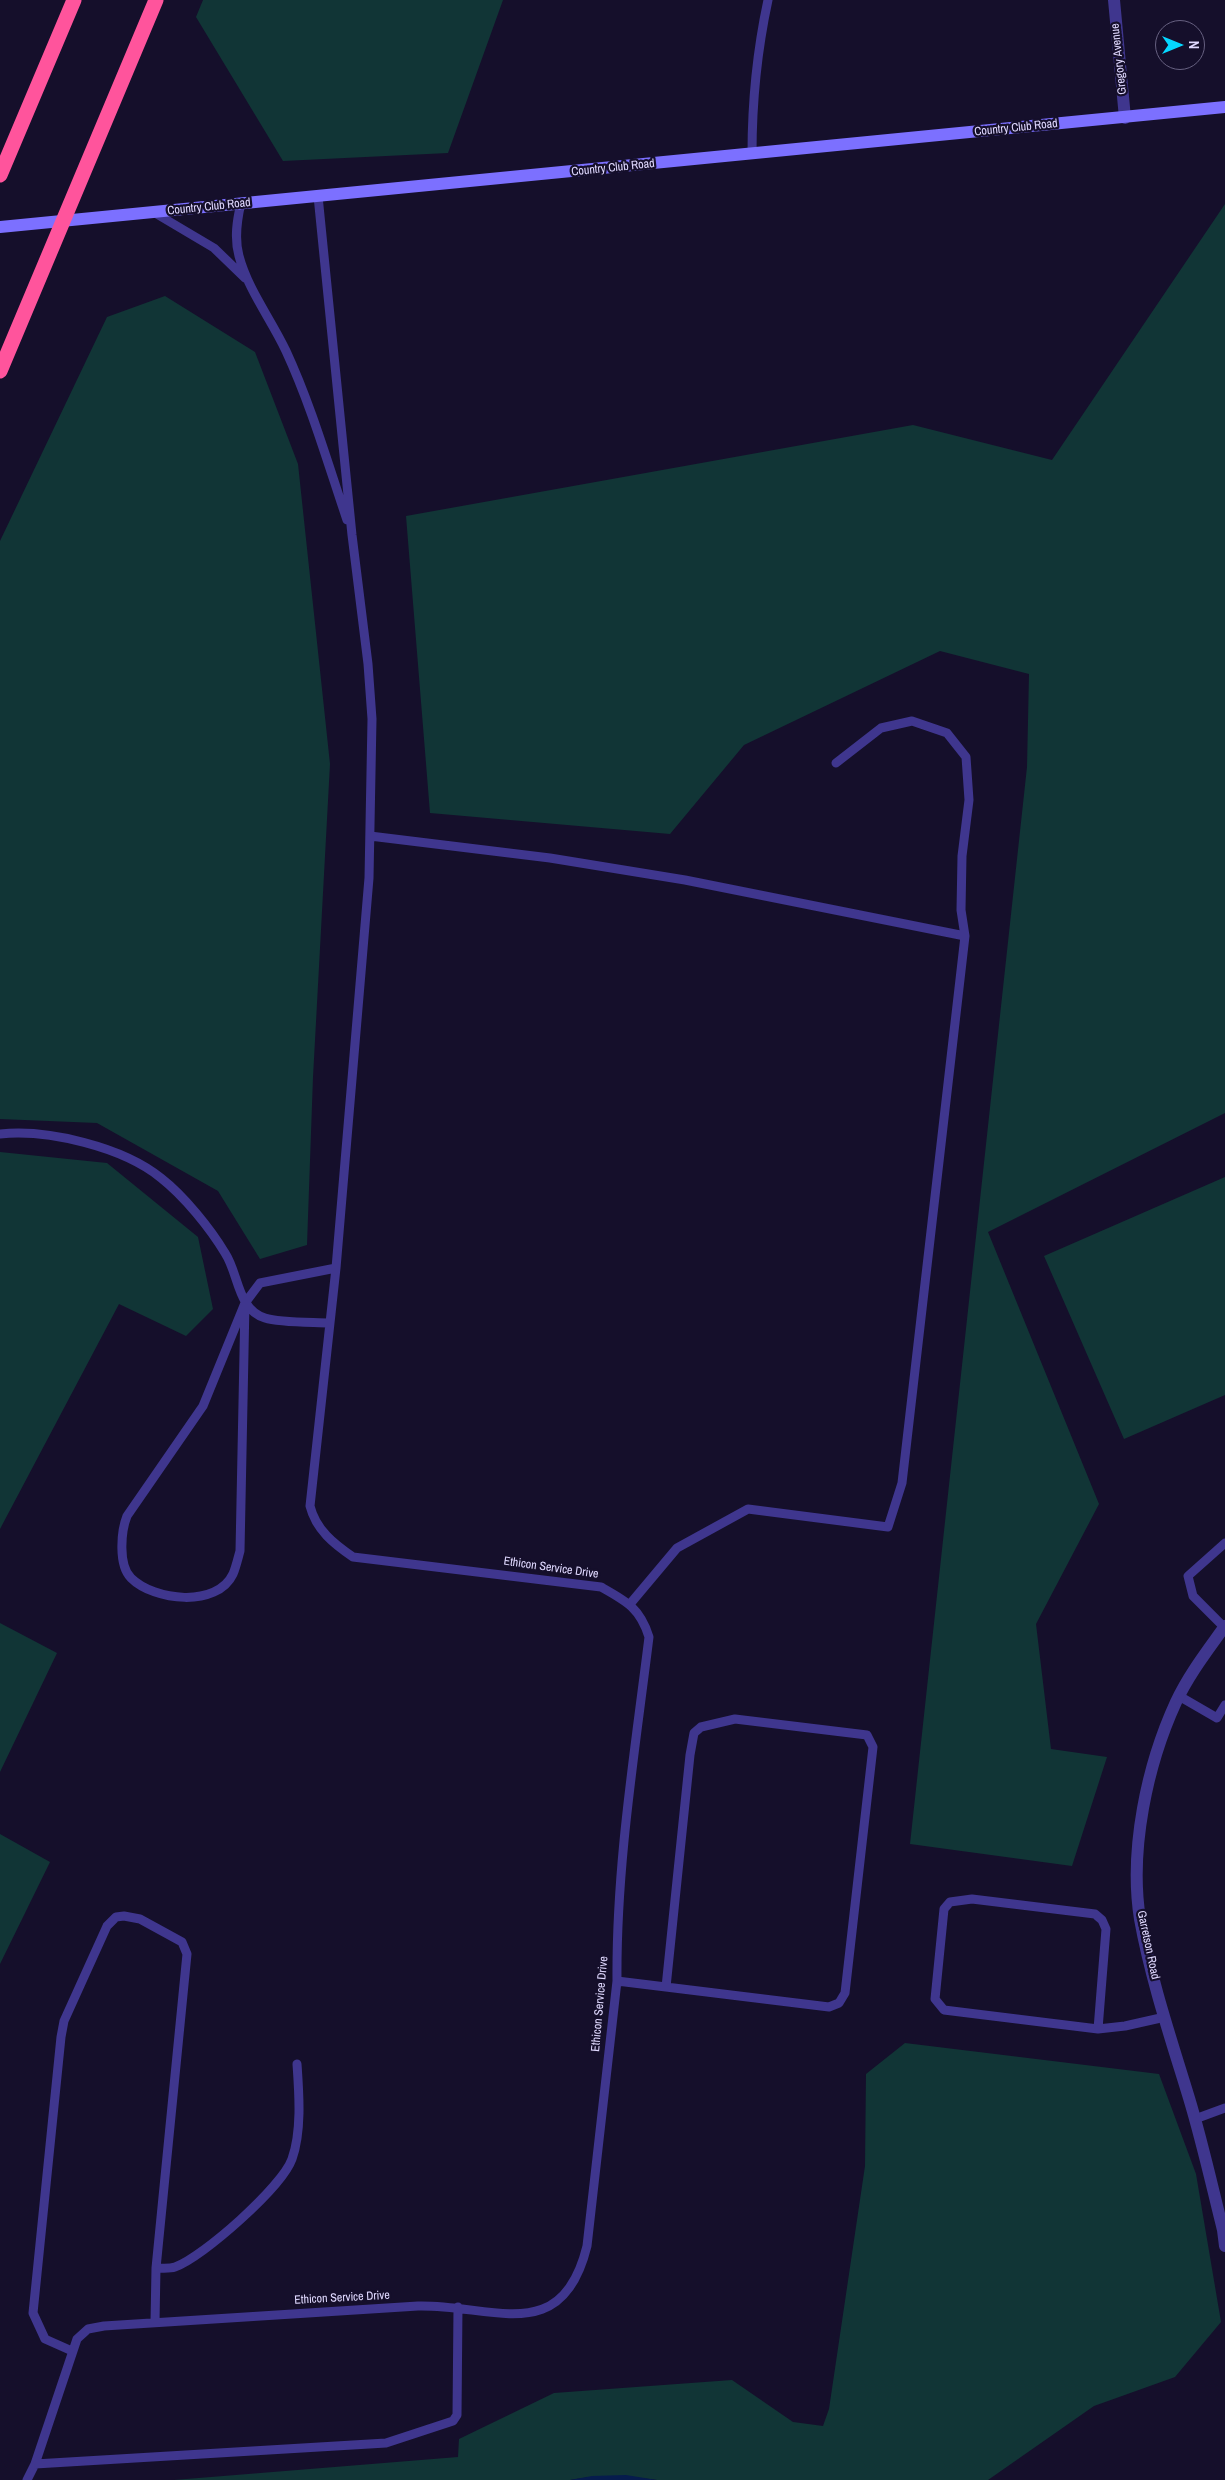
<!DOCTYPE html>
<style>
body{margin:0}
#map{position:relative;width:1225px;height:2480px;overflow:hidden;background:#150f2b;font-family:"Archivo Narrow",sans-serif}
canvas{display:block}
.north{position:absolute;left:1155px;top:20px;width:50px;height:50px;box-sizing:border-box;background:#150f2b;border:1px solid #666080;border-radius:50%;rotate:90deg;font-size:14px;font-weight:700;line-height:20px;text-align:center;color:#e0d9ff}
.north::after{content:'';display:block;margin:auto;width:18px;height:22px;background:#05d7ff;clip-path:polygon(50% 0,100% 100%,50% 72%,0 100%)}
</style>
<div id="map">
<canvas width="1225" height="2480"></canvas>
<div class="north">N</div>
</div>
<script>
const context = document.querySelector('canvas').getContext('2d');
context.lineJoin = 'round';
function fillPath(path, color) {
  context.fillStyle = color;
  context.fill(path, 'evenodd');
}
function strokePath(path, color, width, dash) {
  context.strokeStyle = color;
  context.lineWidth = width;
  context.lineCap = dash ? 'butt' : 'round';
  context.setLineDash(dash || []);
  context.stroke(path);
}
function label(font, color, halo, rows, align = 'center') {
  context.font = font + ' "Archivo Narrow",sans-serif';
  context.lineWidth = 4.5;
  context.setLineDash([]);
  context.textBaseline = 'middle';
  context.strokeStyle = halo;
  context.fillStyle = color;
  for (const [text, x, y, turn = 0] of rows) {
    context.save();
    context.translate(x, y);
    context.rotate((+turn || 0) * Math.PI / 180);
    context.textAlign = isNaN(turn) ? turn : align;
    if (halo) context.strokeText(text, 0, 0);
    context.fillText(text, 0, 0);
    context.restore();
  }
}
fillPath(new Path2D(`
 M203,0h300l-55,153 -165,8 -87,-144z
 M1225,204v909l-237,119 111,272 -63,120 15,125 56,8 -35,109 -162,-22 117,-1077 2,-93 -89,-23 -196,94 -74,89 -240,-21 -24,-297 507,-91 139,35z
 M165,296l90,56 43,112 32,300 -17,313 -6,168 -47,14 -42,-68 -121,-68 -97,-4v-578l107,-224z
 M0,1152l107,11 91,74 15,72 -27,27 -67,-32 -119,225z
 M1225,1177v218l-101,44 -80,-183z
 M0,1623l57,30 -57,119z
 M0,1834l50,28 -50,102z
 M905,2043l254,31 37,100 25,148 -46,55 -81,29 -106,74h-331c-30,-4 -57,-5 -87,0h-396l284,-23 1,-18 95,-46 178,-13 61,42 30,4 6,-17 36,-243 1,-92z`), '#113536');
fillPath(new Path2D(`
 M626,2475l31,5h-87l22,-4z`), '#061c4d');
strokePath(new Path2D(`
 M752,154c0,-52 5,-103 16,-154
 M241,203c-4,17 -7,35 -2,53 9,34 32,63 47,95 25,54 42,113 61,169
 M155,213l59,35 31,30
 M370,836l180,22 135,22 280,56
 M0,1134c48,-5 123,13 161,44 23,18 49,50 64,75 14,21 12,56 40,65 15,5 48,4 65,5
 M245,1303l-5,248c-2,7 -4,16 -7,23 -16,34 -79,27 -102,4 -13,-13 -10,-47 -4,-62l76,-110z
 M245,1303l15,-20 76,-15
 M1225,1543l-37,33 5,20 32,32
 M630,1604l47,-56 71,-39 140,18 14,-44 63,-547 -4,-26 1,-54 7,-56 -3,-43 -19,-24 -35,-12 -31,7 -45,35
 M1179,1696l38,22 8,-13
 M617,1981l212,26 10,-4 6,-10 28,-246 -6,-12 -132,-16 -34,8 -7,6 -4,22 -24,232
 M1098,2029l8,-100 -4,-9 -7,-6 -123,-15 -22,3 -6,7 -9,90 9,11 154,19 27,-3 40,-9
 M1195,2119l30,-11
 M156,2268c6,0 13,1 19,-1 28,-10 107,-80 117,-108 10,-28 7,-66 5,-95
 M72,2351l-27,-12 -12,-26 28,-276 3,-16 43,-95 9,-9 8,-1 16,3 42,23 5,12 -31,314 -1,54
 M35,2464l351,-21 67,-22 4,-6 1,-108
 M27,2480l8,-16 42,-125 11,-10 16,-3 314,-20c74,-2 144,42 169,-60l30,-265c-1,-115 18,-230 32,-344 -9,-29 -23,-36 -48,-50l-248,-30c-19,-13 -37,-27 -43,-51l26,-238 33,-390 3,-159 -4,-55 -16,-129 -34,-339`), '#3f368e', 9);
strokePath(new Path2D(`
 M1114,0l11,118
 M1225,1626c-17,24 -36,48 -49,76 -29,63 -47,148 -36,217 11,61 31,120 49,179 13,43 23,88 34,132l2,16`), '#3f368e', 12);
strokePath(new Path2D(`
 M0,227l1225,-120`), '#7c70ff', 12);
strokePath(new Path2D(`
 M0,175l74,-175
 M0,371l156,-371`), '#ff549c', 15);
label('12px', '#e0d9ff', '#150f2b', [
 ["Gregory Avenue",1119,59,-96],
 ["Country Club Road",1016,128,-6],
 ["Country Club Road",613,168,-6],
 ["Country Club Road",209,207,-6],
 ["Ethicon Service Drive",551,1568,8],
 ["Garretson Road",1148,1945,78],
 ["Ethicon Service Drive",600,2004,-85],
 ["Ethicon Service Drive",342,2298,-3]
]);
</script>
